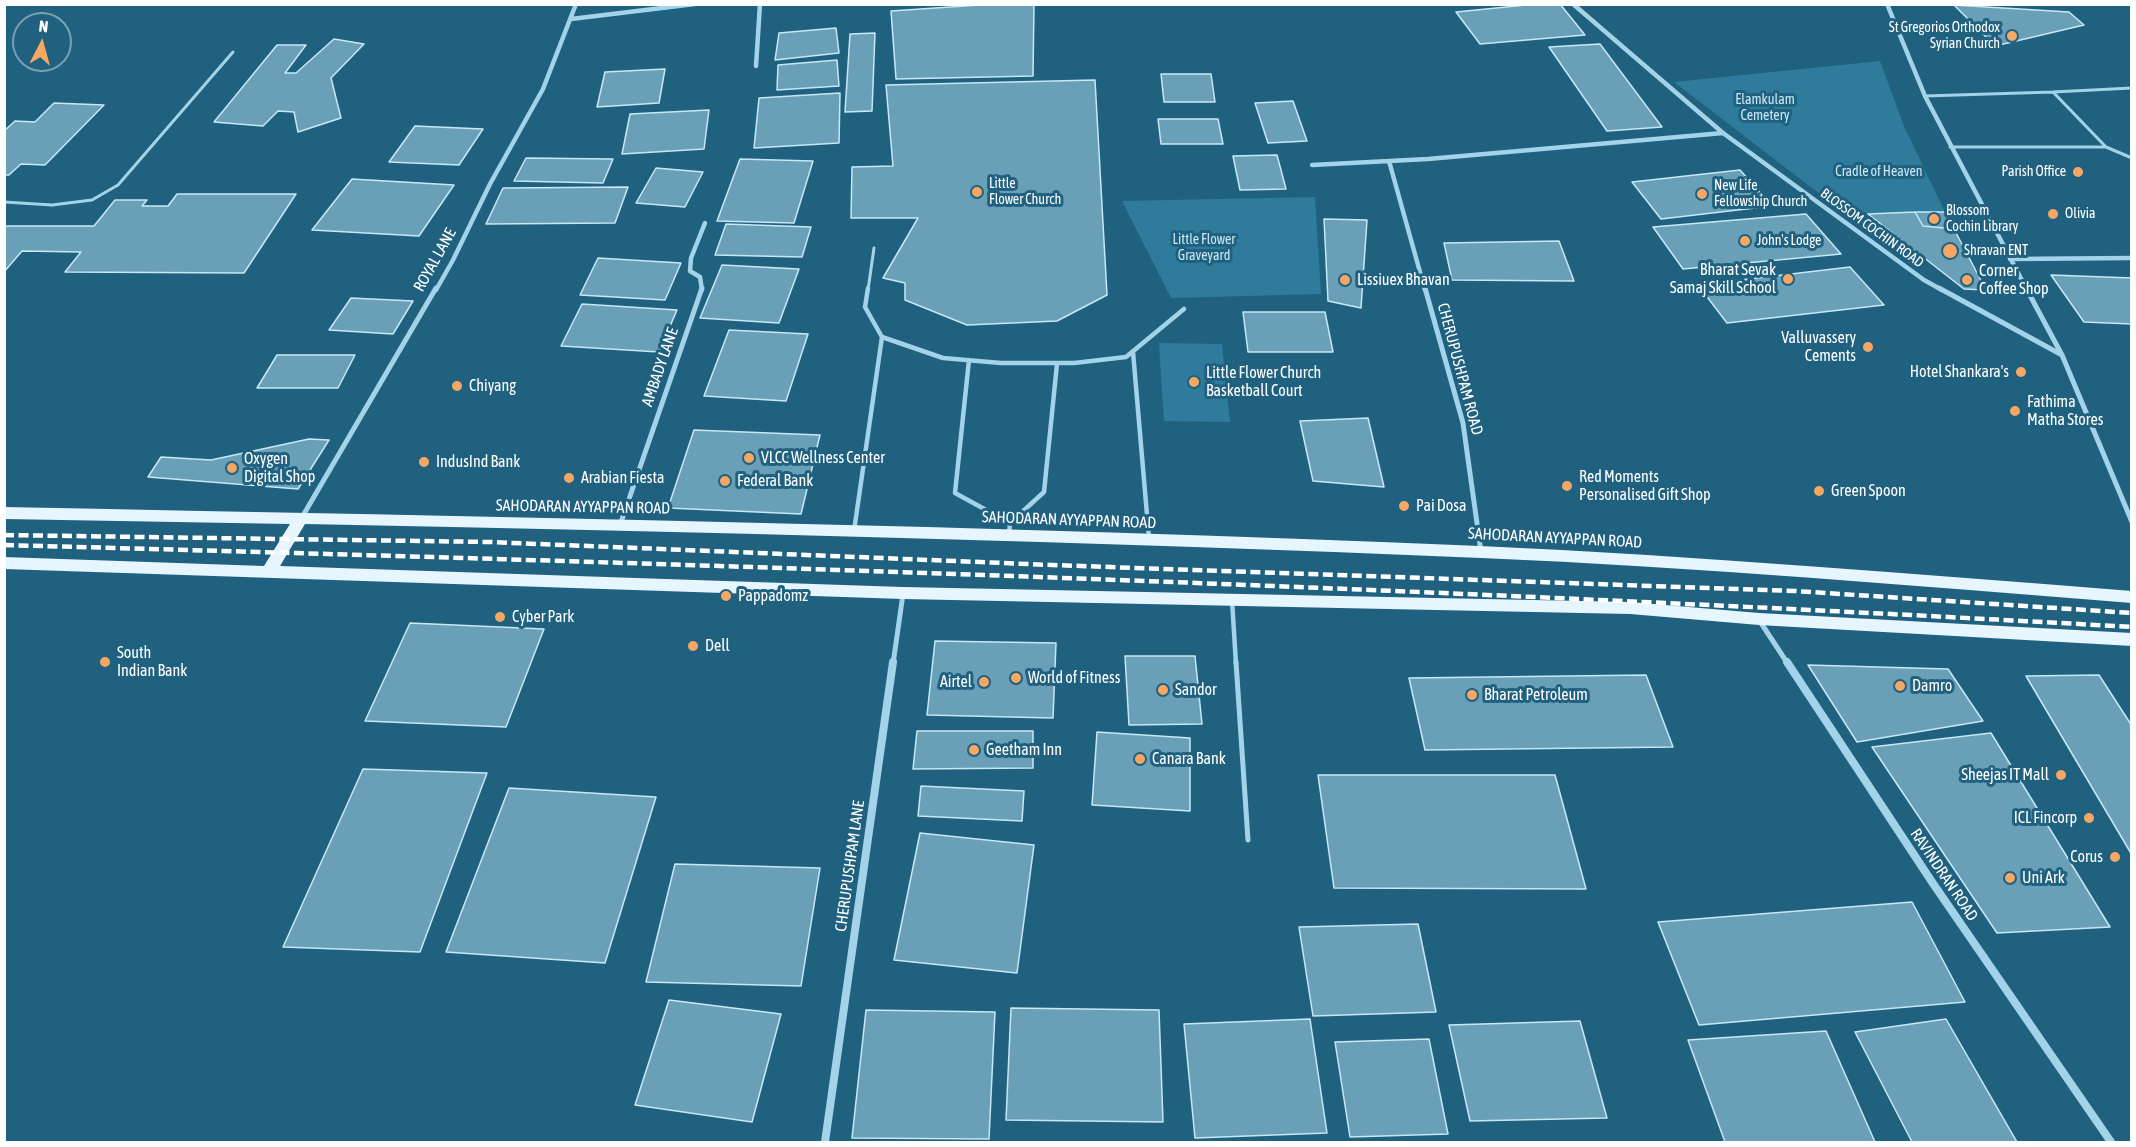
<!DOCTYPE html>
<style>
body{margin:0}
#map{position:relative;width:2136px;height:1147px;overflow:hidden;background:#1f617f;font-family:"Asap Condensed",sans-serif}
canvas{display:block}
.frame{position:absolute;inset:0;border:6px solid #fff;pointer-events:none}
.north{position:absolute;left:12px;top:12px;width:60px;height:60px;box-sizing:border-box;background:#1f617f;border:2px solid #79a0b2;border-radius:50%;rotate:6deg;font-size:16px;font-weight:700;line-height:24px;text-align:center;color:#fff}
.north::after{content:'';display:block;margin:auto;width:21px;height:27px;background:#f6a763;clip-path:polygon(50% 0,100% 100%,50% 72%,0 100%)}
</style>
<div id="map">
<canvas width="2136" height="1147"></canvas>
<div class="frame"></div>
<div class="north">N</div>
</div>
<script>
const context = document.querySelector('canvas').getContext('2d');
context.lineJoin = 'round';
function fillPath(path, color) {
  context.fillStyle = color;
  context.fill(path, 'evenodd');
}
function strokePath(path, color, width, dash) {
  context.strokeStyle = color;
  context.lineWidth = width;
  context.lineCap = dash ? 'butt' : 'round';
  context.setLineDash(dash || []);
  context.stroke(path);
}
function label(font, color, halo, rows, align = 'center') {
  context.font = font + ' "Asap Condensed",sans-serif';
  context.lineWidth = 6;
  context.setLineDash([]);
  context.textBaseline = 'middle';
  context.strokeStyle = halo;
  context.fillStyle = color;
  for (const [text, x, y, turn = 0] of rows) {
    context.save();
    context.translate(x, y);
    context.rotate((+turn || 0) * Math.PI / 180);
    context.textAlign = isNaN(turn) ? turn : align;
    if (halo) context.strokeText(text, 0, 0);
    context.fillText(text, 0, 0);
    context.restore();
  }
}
fillPath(new Path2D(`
 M1880,61l24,65 41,86 -98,3 -173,-133z
 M1315,197l6,97 -150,4 -49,-97z
 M1159,343l63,1 8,78 -66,-1z`), '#2f7b9c');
const building = new Path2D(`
 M994,4h40l-1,72 -137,3 -5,-68z
 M1536,4h24l25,31 -105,9 -24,-32z
 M1954,5l115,7 15,13 -89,21z
 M836,28l3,25 -64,7 4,-27z
 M875,33l-3,78 -27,1 5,-78z
 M334,39l30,5 -33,34 10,40 -43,14 -4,-20 -16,-1 -15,15 -49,-4 63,-77h29l-21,28h11z
 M1600,44l62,83 -55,4 -58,-84z
 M837,60l2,26 -62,4 1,-25z
 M665,69l-6,34 -62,4 8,-35z
 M1161,74h50l4,28h-51z
 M1095,80l12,215 -50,26 -90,4 -62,-25v-17l-22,-5 35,-60h-67l1,-51 41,-1 -7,-81z
 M840,93l-1,50 -85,5 5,-50z
 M1293,101l14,40 -39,2 -13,-40z
 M54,103l50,2 -59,60 -24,-1 -12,11h-5v-44l11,-10 20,1z
 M709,110l-5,39 -82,5 8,-40z
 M1158,119h60l5,25h-62z
 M415,126l68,3 -24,36 -70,-3z
 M1277,155l9,34 -46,1 -7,-34z
 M526,158l87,1 -10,24 -89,-2z
 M740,159l73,2 -19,62 -77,-2z
 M656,168l47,4 -18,35 -49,-4z
 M1740,170l32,36 -111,13 -29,-37z
 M352,179l102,6 -35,51 -107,-6z
 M628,187l-13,36 -129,1 17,-36z
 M177,194h119l-52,79 -179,-1 16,-20 -59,-1 -18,21v-46h90l21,-26h32l-5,6h26z
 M1915,212h30l9,17 -31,-3z
 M1915,212l8,14 31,3 32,61 -22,-1 -96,-75z
 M1806,214l35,40 -158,15 -30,-42z
 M1324,219l43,1 -6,88 -33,-7z
 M726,224l85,3 -9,30 -87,-2z
 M1559,241l15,40 -122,-1 -8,-37z
 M598,258l83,5 -16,37 -85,-5z
 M722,265l77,4 -20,54 -79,-5z
 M1850,267l34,38 -157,18 -29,-38z
 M2051,275l81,3v46l-48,-2z
 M351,298l62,3 -20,33 -64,-4z
 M582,304l95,6 -18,42 -98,-6z
 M1243,312h82l8,40h-85z
 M729,330l79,4 -22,67 -82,-5z
 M277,355h78l-17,33h-81z
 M1368,418l16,69 -71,-6 -13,-60z
 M694,430l126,5 -19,79 -133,-6z
 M309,439l20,1 -31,49 -150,-12 13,-20 50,3z
 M410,623l134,6 -38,98 -141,-6z
 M935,641l121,2 -3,75 -126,-3z
 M1125,656h70l7,68 -73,1z
 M1808,665l140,4 35,52 -126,21z
 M1646,675l27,72 -248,3 -16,-72z
 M2099,675l33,51v129l-106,-179z
 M917,731h116v37l-120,1z
 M1097,732l93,6v73l-98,-6z
 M1991,733l119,194 -113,6 -125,-186z
 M363,769l124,4 -67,179 -137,-5z
 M1318,775h237l31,114 -252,-1z
 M921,786l103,5 -2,30 -104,-5z
 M509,788l147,9 -51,166 -159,-11z
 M920,833l114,12 -17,128 -123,-13z
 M675,864l145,4 -19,118 -155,-4z
 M1912,902l53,100 -266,23 -41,-103z
 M1418,924l18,88 -123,4 -14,-89z
 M669,1000l112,14 -29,108 -117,-17z
 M1011,1008l148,2 4,112 -157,-2z
 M866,1010l129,2 -6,127 -137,-1z
 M1310,1019l17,114 -132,5 -11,-114z
 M1946,1019l71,123h-105l-57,-110z
 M1580,1021l27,97 -137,3 -21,-96z
 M1826,1031l49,111h-150l-37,-102z
 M1429,1039l19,95 -98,3 -15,-95z`);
fillPath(building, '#69a0b8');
strokePath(building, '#c7e8f6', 1.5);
strokePath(new Path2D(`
 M2053,92l79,-4
 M1925,96l128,-4 53,55h-156
 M2106,147l26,11
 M4,202l48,3 40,-5 26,-15 115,-133
 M868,290l6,-42`), '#a3d3e8', 3);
strokePath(new Path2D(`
 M882,337l61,21 58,5h73l52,-6 58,-48
 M1133,352l16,186
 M969,360l-14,133 55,30 -1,11
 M1010,523l34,-31 13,-128
 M854,531l28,-194 -17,-30 3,-19
 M1232,600l4,64`), '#a3d3e8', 4.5);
strokePath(new Path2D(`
 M1236,662l12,178`), '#a3d3e8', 5);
strokePath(new Path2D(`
 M1573,4l150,129 201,147 18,10
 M1887,4l38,92 102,194
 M571,19l124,-15
 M756,66l4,-62
 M1389,161l36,129
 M1312,165l116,-6 295,-26
 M2010,259l122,-1
 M436,290l17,-30 37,-76 53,-95 33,-85
 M702,290l-2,-13 -10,-6 1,-13 14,-35`), '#a3d3e8', 4.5);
strokePath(new Path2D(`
 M1425,288l38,135 18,129
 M1939,288l123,67
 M2026,288l36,67 70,167
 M301,519l135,-231
 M620,525l82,-237
 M1759,620l29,44
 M893,664l10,-70`), '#a3d3e8', 5);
strokePath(new Path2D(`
 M1787,662l145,220 179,260
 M825,1142l68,-480`), '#a3d3e8', 8);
fillPath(new Path2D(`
 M4,507c493,10 985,18 1476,39 218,10 435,28 652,45v12c-217,-17 -434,-36 -651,-45 -392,-17 -784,-26 -1176,-34l-25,42 623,21 727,15 129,11 373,20v13l-373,-21 -129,-11 -727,-15 -899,-30v-12l260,9 26,-42 -286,-5z`), '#e6f5fe');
strokePath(new Path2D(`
 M4,535l486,7 562,23 743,26 337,22
 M4,545c710,19 1419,42 2128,82`), '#fff', 4.5, [10, 4.5]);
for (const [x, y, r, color] of [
 [2012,36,6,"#f6a763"],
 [2078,172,6,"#f6a763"],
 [977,192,6,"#f6a763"],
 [1702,194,6,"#f6a763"],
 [2053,214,6,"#f6a763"],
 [1934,219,6,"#f6a763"],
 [1745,241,6,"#f6a763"],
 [1950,251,8,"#f6a763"],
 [1788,279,6,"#f6a763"],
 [1345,280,6,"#f6a763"],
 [1967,280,6,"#f6a763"],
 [1868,347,6,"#f6a763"],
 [2021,372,6,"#f6a763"],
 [1194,382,6,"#f6a763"],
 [457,386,6,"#f6a763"],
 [2015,411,6,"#f6a763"],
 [749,458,6,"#f6a763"],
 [424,462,6,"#f6a763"],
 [232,468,6,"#f6a763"],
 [569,478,6,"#f6a763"],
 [725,481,6,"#f6a763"],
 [1567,486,6,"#f6a763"],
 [1819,491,6,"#f6a763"],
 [1404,506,6,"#f6a763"],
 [726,596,6,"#f6a763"],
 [500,617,6,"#f6a763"],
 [693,646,6,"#f6a763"],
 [105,662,6,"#f6a763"],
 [1016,678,6,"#f6a763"],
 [984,682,6,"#f6a763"],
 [1900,686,6,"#f6a763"],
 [1163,690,6,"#f6a763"],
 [1472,695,6,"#f6a763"],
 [974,750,6,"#f6a763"],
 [1140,759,6,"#f6a763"],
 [2061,775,6,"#f6a763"],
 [2089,818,6,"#f6a763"],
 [2115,857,6,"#f6a763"],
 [2010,878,6,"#f6a763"]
]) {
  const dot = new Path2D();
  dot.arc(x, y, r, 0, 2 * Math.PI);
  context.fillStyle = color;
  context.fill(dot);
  strokePath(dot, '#1f617f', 2);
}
label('14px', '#fff', '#1f617f', [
 ["St Gregorios Orthodox",2000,28,"right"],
 ["Syrian Church",2000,44,"right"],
 ["Parish Office",2066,172,"right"],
 ["Little",989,184],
 ["Flower Church",989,200],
 ["New Life",1714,186],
 ["Fellowship Church",1714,202],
 ["Blossom",1946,211],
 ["Cochin Library",1946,227],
 ["Olivia",2065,214],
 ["John's Lodge",1757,241],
 ["Shravan ENT",1964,251]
], 'left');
label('14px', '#c7e8f6', '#1f617f', [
 ["Elamkulam",1765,100],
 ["Cemetery",1765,116],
 ["Cradle of Heaven",1879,172],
 ["Little Flower",1204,240],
 ["Graveyard",1204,256]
]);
label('14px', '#fff', '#1f617f', [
 ["BLOSSOM COCHIN ROAD",1872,228,36]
]);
label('16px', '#fff', '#1f617f', [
 ["ROYAL LANE",435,260,-61],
 ["AMBADY LANE",660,367,-71],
 ["CHERUPUSHPAM ROAD",1460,369,75],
 ["SAHODARAN AYYAPPAN ROAD",583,507,1],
 ["SAHODARAN AYYAPPAN ROAD",1069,520,2],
 ["SAHODARAN AYYAPPAN ROAD",1555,538,3],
 ["CHERUPUSHPAM LANE",850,866,-82],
 ["RAVINDRAN ROAD",1944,875,56]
]);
label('16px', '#fff', '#1f617f', [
 ["Bharat Sevak",1776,270,"right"],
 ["Samaj Skill School",1776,288,"right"],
 ["Corner",1979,271],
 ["Coffee Shop",1979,289],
 ["Lissiuex Bhavan",1357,280],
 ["Valluvassery",1856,338,"right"],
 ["Cements",1856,356,"right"],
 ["Hotel Shankara's",2009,372,"right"],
 ["Little Flower Church",1206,373],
 ["Basketball Court",1206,391],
 ["Chiyang",469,386],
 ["Fathima",2027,402],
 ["Matha Stores",2027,420],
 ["VLCC Wellness Center",761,458],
 ["Oxygen",244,459],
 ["Digital Shop",244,477],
 ["IndusInd Bank",436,462],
 ["Red Moments",1579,477],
 ["Personalised Gift Shop",1579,495],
 ["Arabian Fiesta",581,478],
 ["Federal Bank",737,481],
 ["Green Spoon",1831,491],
 ["Pai Dosa",1416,506],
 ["Pappadomz",738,596],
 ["Cyber Park",512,617],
 ["Dell",705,646],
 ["South",117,653],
 ["Indian Bank",117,671],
 ["World of Fitness",1028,678],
 ["Airtel",972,682,"right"],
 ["Damro",1912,686],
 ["Sandor",1175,690],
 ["Bharat Petroleum",1484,695],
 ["Geetham Inn",986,750],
 ["Canara Bank",1152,759],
 ["Sheejas IT Mall",2049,775,"right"],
 ["ICL Fincorp",2077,818,"right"],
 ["Corus",2103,857,"right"],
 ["Uni Ark",2022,878]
], 'left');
</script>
